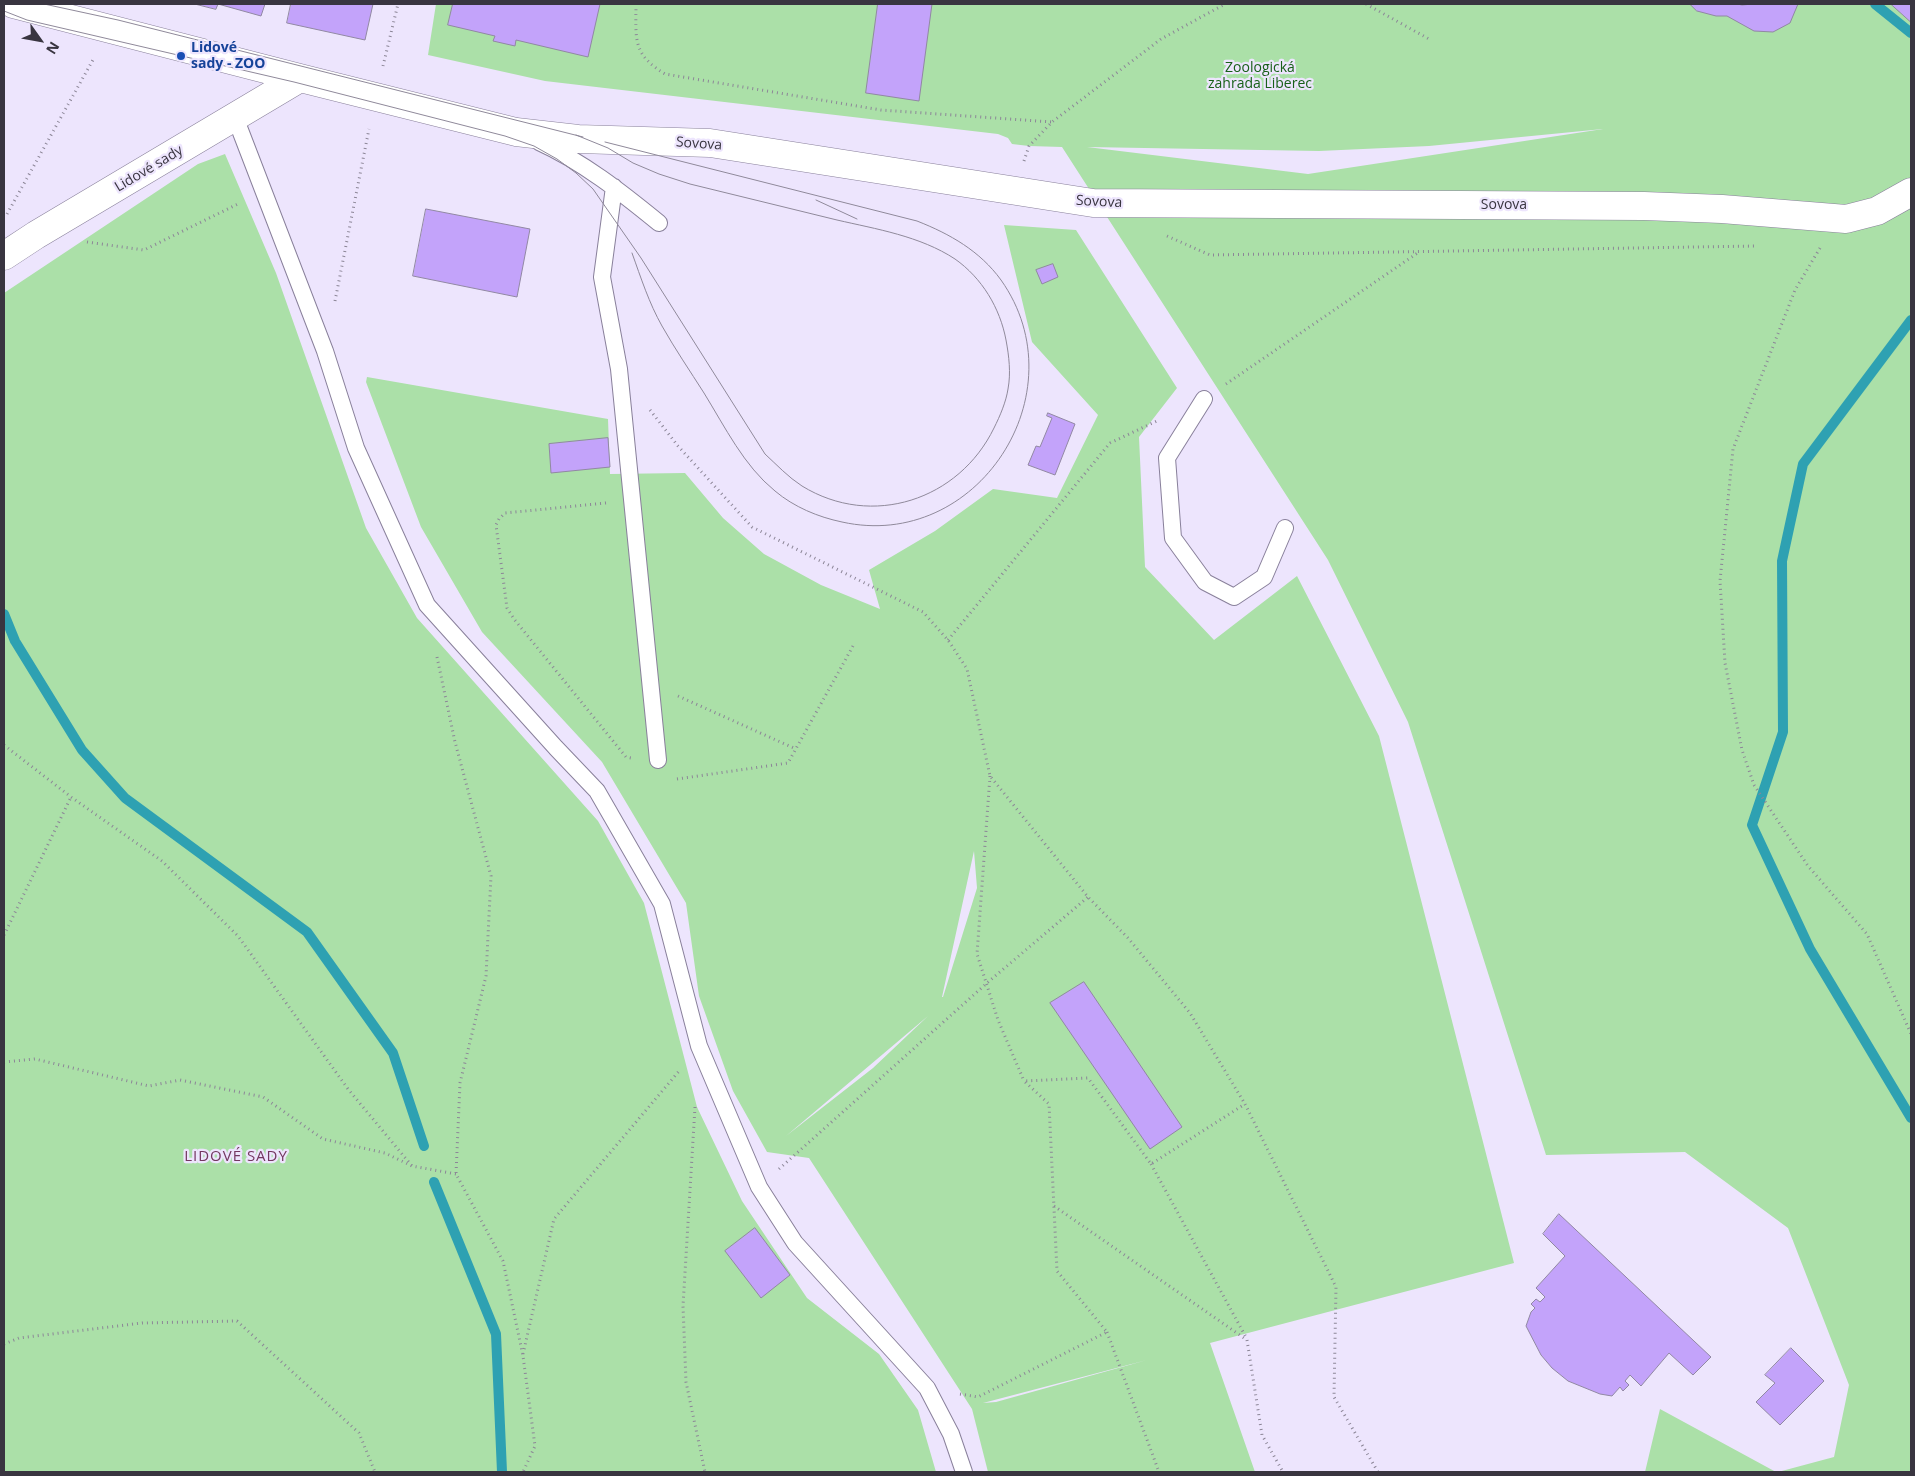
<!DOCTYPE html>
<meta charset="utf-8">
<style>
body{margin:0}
#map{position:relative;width:1915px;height:1476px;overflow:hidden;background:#ede5fd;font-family:"Open Sans",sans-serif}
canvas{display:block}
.frame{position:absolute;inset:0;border:5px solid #393540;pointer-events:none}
.north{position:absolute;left:15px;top:15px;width:50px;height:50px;-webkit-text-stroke:4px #ede5fd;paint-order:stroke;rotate:122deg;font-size:14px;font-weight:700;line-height:20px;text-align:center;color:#393540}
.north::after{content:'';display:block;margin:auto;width:18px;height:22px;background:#393540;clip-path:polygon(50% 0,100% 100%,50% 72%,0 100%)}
</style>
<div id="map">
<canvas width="1915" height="1476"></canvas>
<div class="frame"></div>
<div class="north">N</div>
</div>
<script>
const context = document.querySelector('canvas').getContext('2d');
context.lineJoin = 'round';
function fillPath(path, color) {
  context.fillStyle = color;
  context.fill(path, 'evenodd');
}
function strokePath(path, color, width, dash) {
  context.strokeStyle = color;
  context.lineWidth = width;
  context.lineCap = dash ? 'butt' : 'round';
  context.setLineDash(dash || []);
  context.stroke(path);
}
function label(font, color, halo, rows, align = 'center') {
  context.font = font + ' "Open Sans",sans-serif';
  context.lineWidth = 4.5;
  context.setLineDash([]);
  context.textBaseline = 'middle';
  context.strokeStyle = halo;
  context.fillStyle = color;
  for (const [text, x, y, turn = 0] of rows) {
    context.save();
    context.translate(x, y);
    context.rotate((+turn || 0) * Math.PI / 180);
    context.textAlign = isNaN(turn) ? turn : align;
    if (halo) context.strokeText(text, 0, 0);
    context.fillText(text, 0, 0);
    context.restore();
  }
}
fillPath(new Path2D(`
 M436,4h1475v1468h-133l56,-15 15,-72 -61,-157 -103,-76 -139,3 -138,-433 -80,-162 -266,-413 -33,-1 -17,-2 -4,-6 -10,-4 -453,-53 -117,-26zM1603,129l-295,45 -221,-27 232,4 110,-5z
 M225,154l51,119 90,255 51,90 181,203 46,82 53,204 45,94 65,97 72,56 39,56 18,62h-932v-1179l194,-129z
 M1004,225l72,5 101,158 -38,49 6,130 69,73 83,-64 82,160 135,527 -304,80 45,129h-267l-16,-63 -163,-251 -42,-6 -34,-61 -34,-95 -13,-93 -84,-141 -120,-130 -61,-105 -55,-145 1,-5 241,42 2,55 75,-1 38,45 41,36 57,31 59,24 -11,-39 66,-39 58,-42 64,9 41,-83 -66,-73zM974,851l3,37 -34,109h-1zM928,1016l-55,52 -87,68zM1147,1360l-151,42 -13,1z
 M1660,1409l116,63h-131z`), '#abe0a8');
strokePath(new Path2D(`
 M1875,4l36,29
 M1911,320l-108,144 -21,97 1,171 -31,93 58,124 101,169
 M4,614l11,27 67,109 43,48 182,134 86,121 31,93
 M434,1182l62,152 6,138`), '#2ea1b2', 10);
const building = new Path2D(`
 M195,4h70l-4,12 -43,-12 -2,5z
 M291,4h82l-8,36 -78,-17z
 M453,4h147l-12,53 -72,-17 -1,6 -22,-5 2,-5 -47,-11z
 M878,4h54l-13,97 -53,-8z
 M1690,4h47l5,1 11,-1h45l-8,19 -17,9 -19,-1 -27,-15h-11l-19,-5z
 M1891,4h20v18z
 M426,209l104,20 -13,68 -104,-21z
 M1053,264l5,13 -16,7 -6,-14z
 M1048,413l27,11 -20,51 -27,-10 8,-19 4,1 12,-29 -5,-2z
 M608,438l2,29 -59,6 -2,-29z
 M1084,982l98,145 -32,22 -100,-146z
 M1559,1214l152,143 -18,18 -24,-22 -28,33 -11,-11 -5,6 4,4 -6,6 -3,-4 -8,9 -12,-2 -32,-13 -16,-13 -11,-13 -15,-29 5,-14 4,-4 -4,-4 5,-5 4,3 5,-5 -9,-9 29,-32 -22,-22z
 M755,1228l35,47 -29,23 -36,-47z
 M1791,1348l33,33 -44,44 -24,-23 19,-19 -10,-8z`);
fillPath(building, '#c3a3fa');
strokePath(building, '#9188a3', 1);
const lane = new Path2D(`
 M235,117l90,234 31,97 71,157 129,143 41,43 65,113 37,142 60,141 36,56 132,145 24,46 13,38
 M539,142c44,20 82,50 120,81
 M614,187l-12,90 17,92 39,391
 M1204,399l-37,59 6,80 32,44 29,15 30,-20 21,-49`);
const street = new Path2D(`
 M13,4l287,74
 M4,256l32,-21 264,-157 216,54 62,7 132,4 383,60 551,3 78,3 124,10 31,-8 34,-19`);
strokePath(lane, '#89809b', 18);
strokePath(street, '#89809b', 29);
strokePath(new Path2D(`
 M636,4c0,35 -4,50 29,70l216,36 171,12
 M1366,4l63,35
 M383,66l15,-62
 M1024,161l5,-15 23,-24 109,-83 64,-35
 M7,214l87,-156
 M1167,236l43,19 546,-9
 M87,242l57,8 96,-47
 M1820,248l-25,42 -62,159 -13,132 5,82 17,87 12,35 54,81 59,68 44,100
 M335,301l34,-172
 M1226,384l193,-132
 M650,410l28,36 74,81 171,85 25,28 19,29 23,107 98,121 40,41 62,75 55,91
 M606,503l-101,10 -6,6 -3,6 11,83 7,11 112,138 5,1
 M948,640l162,-197 49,-23
 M437,657l18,85 36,134 -5,100 -26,107 -4,91 47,87 20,95 12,90 -12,26
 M678,696l118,53
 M4,745l67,52 91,64 76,75 110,153 64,77
 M990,776l-13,178 21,66 26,61
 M677,779l111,-16 65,-117
 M4,935l67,-138
 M4,1062l31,-3 114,27 31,-6 83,17 60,42 62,14 27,13 44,8
 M695,1107l-12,199 3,76 19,90
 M1151,1164l96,175
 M779,1169l208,-186 101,-86
 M1054,1206l193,134 15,95 21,37
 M1107,1332l52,140
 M4,1344l15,-6 123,-15 95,-2 122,112 16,39
 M523,1354l31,-135 126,-149
 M960,1394l18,3 129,-65 -50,-61 -8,-167 -25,-23 64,-3 63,86 94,-60 91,183 -2,110 44,75`), '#8c8697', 3, [1, 4]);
strokePath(lane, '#fff', 16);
strokePath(street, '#fff', 28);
strokePath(new Path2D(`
 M44,4l74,16 465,117
 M4,11l23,9 267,62 211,54 29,10 23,13 19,14 17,16 48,69 124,196c12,11 23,23 37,32 70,43 157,14 192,-58 6,-12 12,-26 14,-39 3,-16 1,-33 -2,-49 -6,-32 -24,-62 -51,-81 -35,-23 -79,-30 -118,-39 -49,-12 -98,-24 -147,-36l-31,-10 -26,-11 -25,-15 -32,-13
 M605,142l312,79c33,13 63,30 84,59 80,113 -24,272 -159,242 -24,-5 -48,-15 -67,-31 -31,-25 -50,-64 -71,-98 -14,-22 -29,-44 -42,-67 -13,-23 -21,-48 -30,-73
 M816,200l41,19`), '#8f899a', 1);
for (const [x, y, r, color] of [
 [181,56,5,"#1a4fb4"]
]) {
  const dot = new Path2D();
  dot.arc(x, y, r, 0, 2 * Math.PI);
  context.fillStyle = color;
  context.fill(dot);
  strokePath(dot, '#ede5fd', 2);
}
label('bold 14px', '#164399', '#ede5fd', [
 ["Lidové",191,48],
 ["sady - ZOO",191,64]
], 'left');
label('14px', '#186019', '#ede5fd', [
 ["Zoologická",1260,68],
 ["zahrada Liberec",1260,84]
]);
label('14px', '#393540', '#ede5fd', [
 ["Sovova",699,144,4],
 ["Lidové sady",149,169,-31],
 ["Sovova",1099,202,3],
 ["Sovova",1504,205]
]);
context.letterSpacing = '1px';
label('15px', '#733760', '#ede5fd', [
 ["LIDOVÉ SADY",236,1157]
]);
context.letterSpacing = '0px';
</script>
